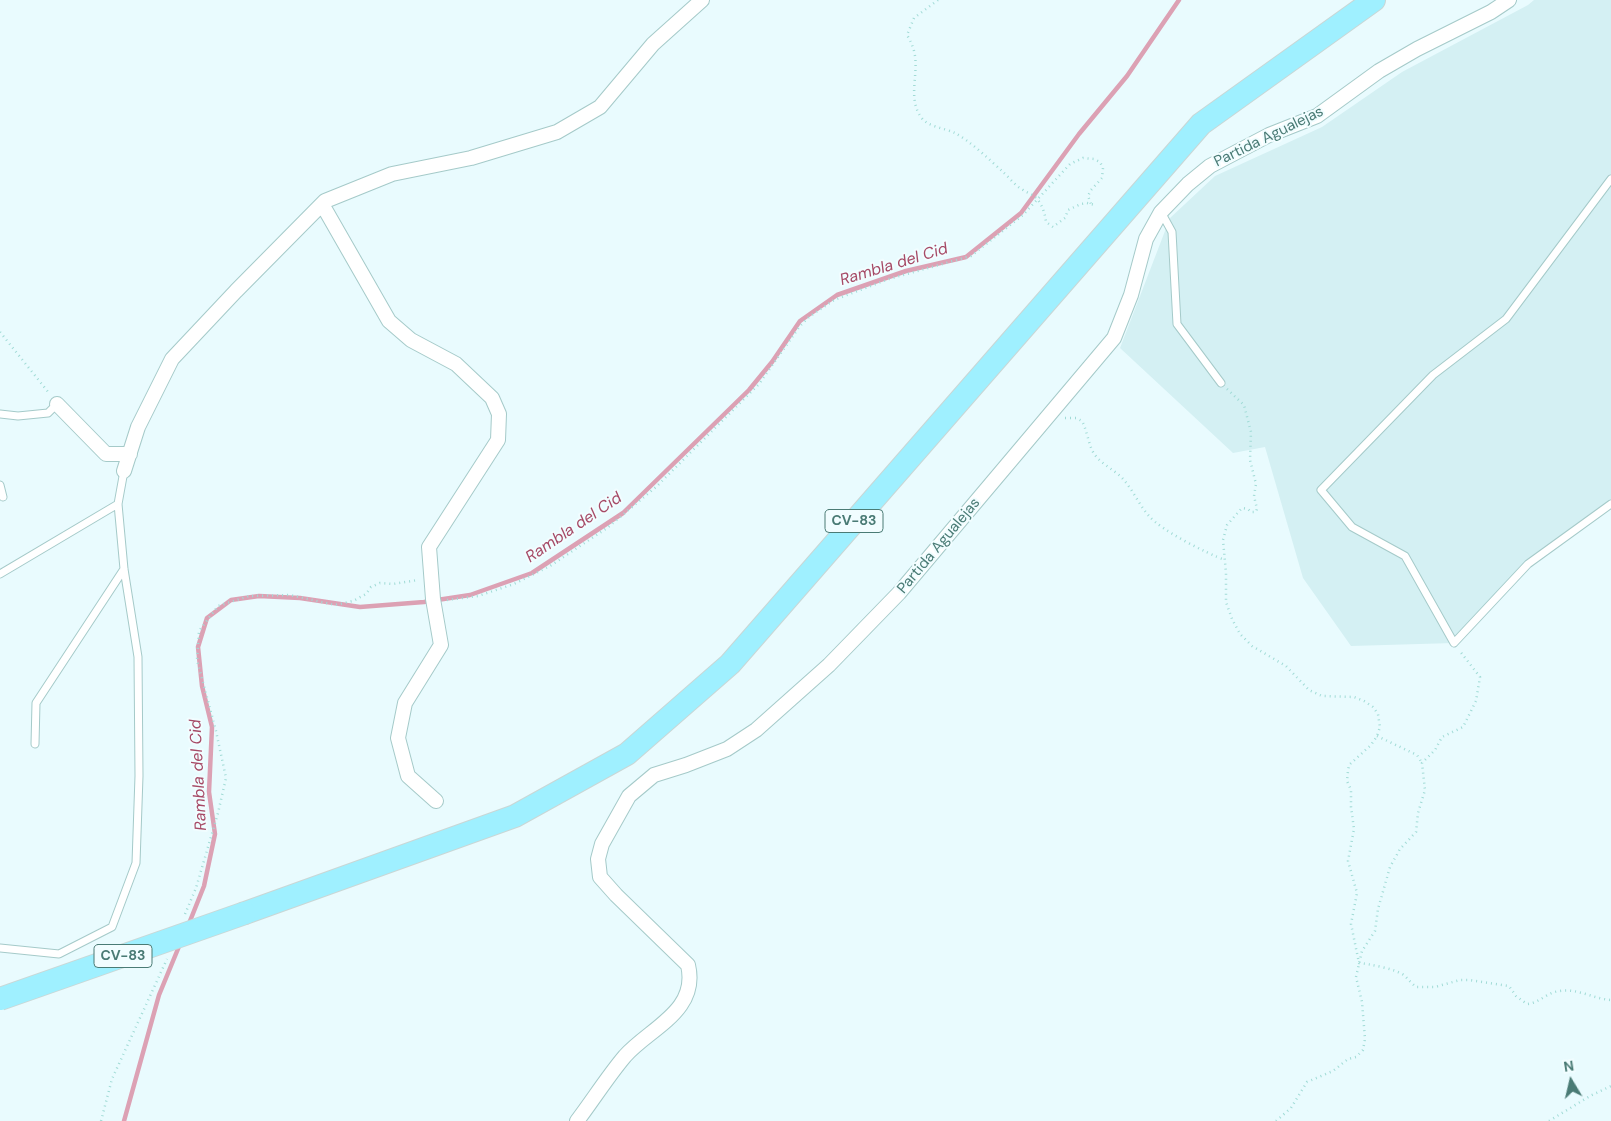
<!DOCTYPE html>
<style>
body{margin:0}
#map{position:relative;width:1611px;height:1121px;overflow:hidden;background:#e9fbfe;font-family:"DM Sans",sans-serif}
canvas{display:block}
.north{position:absolute;left:1546px;top:1056px;width:50px;height:50px;-webkit-text-stroke:4px #f1fdff;paint-order:stroke;rotate:351deg;font-size:14px;font-weight:700;line-height:20px;text-align:center;color:#4a7b75}
.north::after{content:'';display:block;margin:auto;width:18px;height:22px;background:#4a7b75;clip-path:polygon(50% 0,100% 100%,50% 72%,0 100%)}
</style>
<div id="map">
<canvas width="1611" height="1121"></canvas>
<div class="north">N</div>
</div>
<script>
const context = document.querySelector('canvas').getContext('2d');
context.lineJoin = 'round';
function fillPath(path, color) {
  context.fillStyle = color;
  context.fill(path, 'evenodd');
}
function strokePath(path, color, width, dash) {
  context.strokeStyle = color;
  context.lineWidth = width;
  context.lineCap = dash ? 'butt' : 'round';
  context.setLineDash(dash || []);
  context.stroke(path);
}
function label(font, color, halo, rows, align = 'center') {
  context.font = font + ' "DM Sans",sans-serif';
  context.lineWidth = 4;
  context.setLineDash([]);
  context.textBaseline = 'middle';
  context.strokeStyle = halo;
  context.fillStyle = color;
  for (const [text, x, y, turn = 0] of rows) {
    context.save();
    context.translate(x, y);
    context.rotate((+turn || 0) * Math.PI / 180);
    context.textAlign = isNaN(turn) ? turn : align;
    if (halo) context.strokeText(text, 0, 0);
    context.fillText(text, 0, 0);
    context.restore();
  }
}
fillPath(new Path2D(`
 M1534,0h77v504l-83,60 -74,79 -103,3 -48,-68 -38,-131 -32,6 -113,-105 50,-130 45,-42 107,-49 80,-55 126,-67z`), '#d4f0f3');
strokePath(new Path2D(`
 M188,926l16,-40 11,-52 -6,-42 3,-65 -10,-41 -4,-39 9,-29 24,-18 28,-4 41,2 60,9 64,-5 46,-7 62,-22 91,-60 126,-123 23,-28 28,-41 37,-26 69,-24 60,-14 55,-44 58,-79 48,-58 52,-76
 M124,1121l35,-126 21,-51`), '#dca1b4', 4.5);
const service = new Path2D(`
 M1611,179l-105,140 -73,56 -112,115 31,37 53,29 49,87 74,-79 83,-60
 M1161,212l11,20 5,92 44,59
 M0,414l18,2 30,-3 9,-9
 M0,485l3,12
 M0,574l118,-70
 M35,744l1,-41 88,-134
 M0,948l59,6 53,-27 24,-64 3,-87 -1,-119 -14,-88 -6,-65 6,-33`);
const minor = new Path2D(`
 M322,204l67,117 22,19 45,24 36,34 7,16 -1,26 -69,107 4,52 8,46 -36,58 -7,35 10,38 28,25
 M57,404l49,50h24
 M124,471l14,-44 34,-68 64,-68 89,-90 67,-27 79,-16 86,-26 43,-25 53,-63 49,-44
 M577,1121c16,-21 31,-45 48,-65 25,-28 74,-45 63,-91l-72,-70 -16,-18 -2,-18 4,-15 27,-48 25,-21 32,-10 41,-16 29,-19 73,-65 70,-72 215,-255 17,-43 15,-56 15,-27 27,-28 22,-18 59,-31 48,-19 62,-45 38,-22 74,-37 18,-12`);
const primary = new Path2D(`
 M245,913l270,-97 112,-62 103,-90 471,-540 173,-124`);
strokePath(service, '#a5cac9', 9);
strokePath(minor, '#a5cac9', 16);
strokePath(primary, '#c9d7d6', 24);
strokePath(new Path2D(`
 M938,0l-24,18 -7,17c4,7 7,13 8,21 3,20 -7,43 6,61 6,10 24,11 34,16 15,8 35,27 48,39 6,5 12,14 20,18 6,4 10,4 15,10 5,7 7,14 8,22l7,5 12,-9 3,-8 13,-6 6,-1 8,2
 M0,332l49,61
 M1227,389l17,16 7,27 -1,28 6,24 -2,12 3,13 -1,3h-5l-3,-3 -6,-1 -15,17 -4,15 3,33v29l6,17 8,15 12,12 34,20 23,24 13,6 32,1 10,4 9,6 5,7 1,7 1,6 -3,9 -6,9 -22,20 -1,6 -1,10 4,9v17l3,22 -6,32 9,32 -6,31 8,39c10,1 38,6 46,13 4,4 7,8 11,11h19l25,-7h9l40,6 7,10 11,8c13,-1 20,-12 33,-13 17,-3 34,8 51,9
 M1065,418h11l6,3c5,10 6,20 10,29 6,13 22,19 31,29 10,11 16,26 26,37 13,15 57,37 76,44
 M447,600l31,-4 36,-12 36,-18 57,-38 49,-41 103,-103 41,-58 9,-9 25,-17 55,-21 82,-23 52,-41 47,-51 13,-6 11,1 6,3 3,6 -1,10 -11,12 -3,6 3,8
 M1377,736l40,19 5,8
 M185,914l11,-26 22,-75 8,-35 -10,-47 -19,-71 2,-29 19,-25 31,-10 41,-1 45,10 18,-4 13,-7 5,-7 9,-4 13,1 25,-4
 M101,1121l11,-42 55,-120
 M1276,1121l15,-13 16,-26 26,-11 15,-12 8,-2 7,-7 2,-11 -3,-37 -6,-25 6,-26 13,-20 3,-22 12,-42 10,-18 16,-17 2,-19 7,-23 -3,-27 13,-13 7,-13 21,-10 13,-26 4,-24 -21,-27
 M1549,1121l41,-25 21,-10`), '#a1dbd6', 2.5, [1, 4]);
strokePath(service, '#fff', 7);
strokePath(minor, '#fff', 14);
strokePath(primary, '#9ff0ff', 22);
const primaryBridge = new Path2D(`
 M0,999l245,-86`);
strokePath(primaryBridge, '#c9d7d6', 24, []);
strokePath(primaryBridge, '#9ff0ff', 22);
for (const [x, y, w] of [
 [854,521,58],
 [123,956,58]
]) {
  const box = new Path2D();
  box.roundRect(x - w / 2, y - 11.5, w, 23, 4);
  context.fillStyle = '#f1fdff';
  context.fill(box);
  strokePath(box, '#4a7b75', 1);
}
label('bold 14px', '#4a7b75', null, [
 ["CV-83",854,521],
 ["CV-83",123,956]
]);
label('15px', '#4a7b75', '#f1fdff', [
 ["Partida Agualejas",1269,137,-26],
 ["Partida Agualejas",939,546,-50]
]);
label('italic 16px', '#a64a66', '#f1fdff', [
 ["Rambla del Cid",894,265,-17],
 ["Rambla del Cid",574,528,-34],
 ["Rambla del Cid",199,775,-93]
]);
</script>
